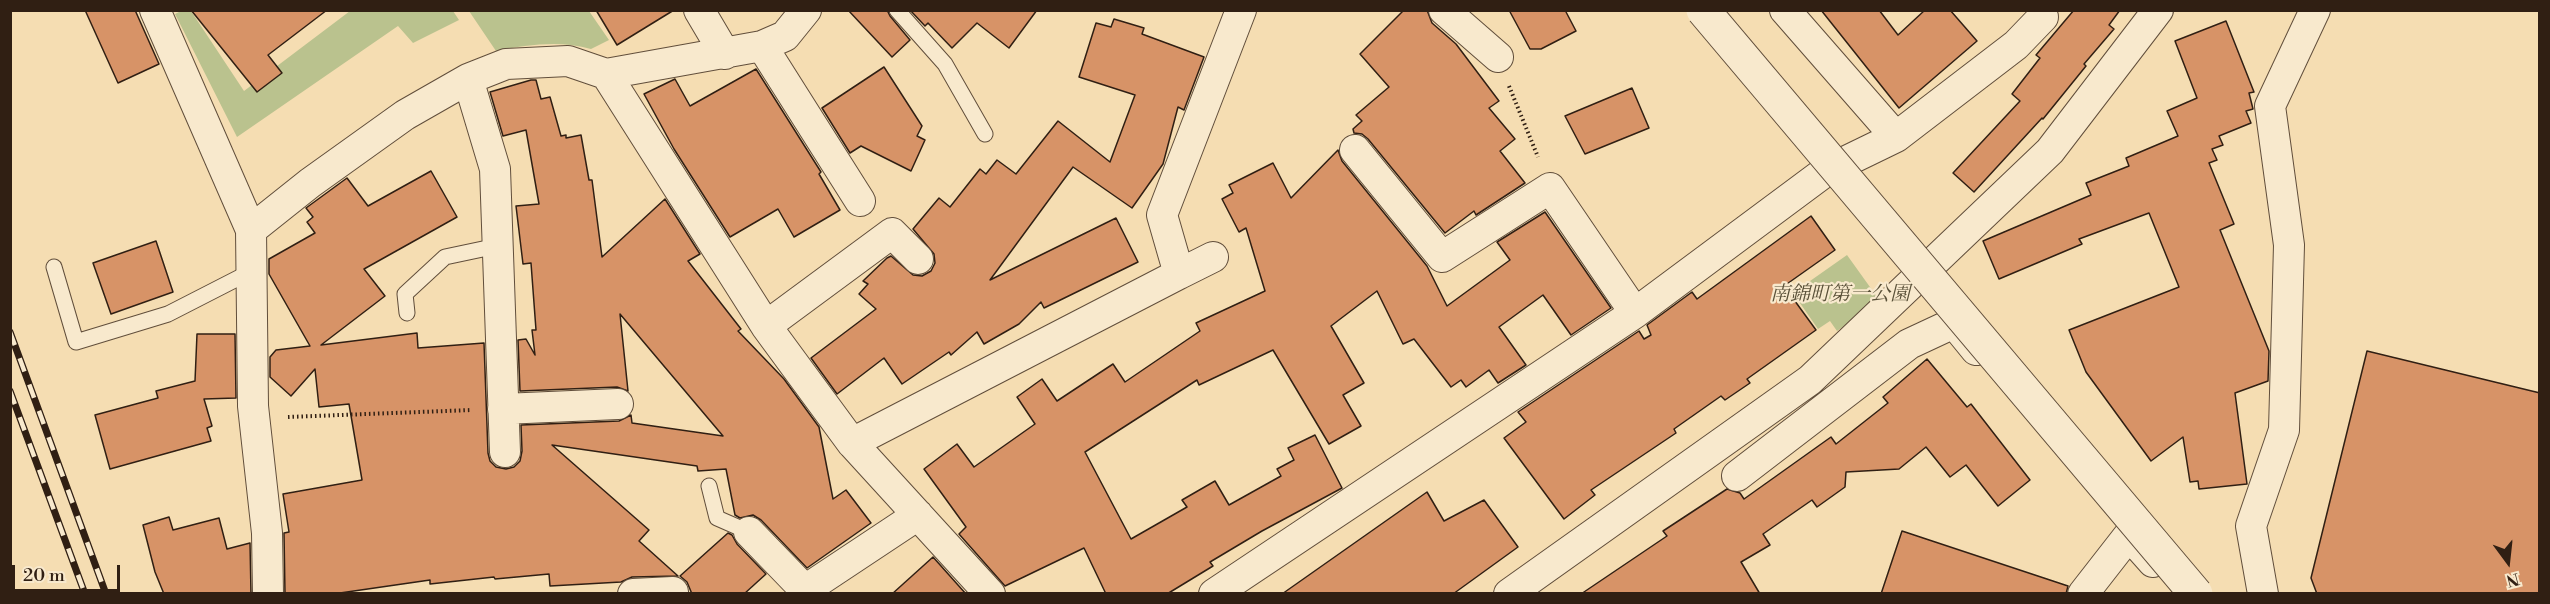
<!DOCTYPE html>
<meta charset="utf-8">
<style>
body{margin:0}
#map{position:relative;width:2550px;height:604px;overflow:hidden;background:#f5ddb2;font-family:"Libre Bodoni",serif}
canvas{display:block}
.frame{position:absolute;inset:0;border:12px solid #301f13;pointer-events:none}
.north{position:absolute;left:2478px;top:532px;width:60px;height:60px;-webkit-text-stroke:4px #f8e9cd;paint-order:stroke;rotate:165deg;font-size:16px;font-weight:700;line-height:24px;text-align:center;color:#301f13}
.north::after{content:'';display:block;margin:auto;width:21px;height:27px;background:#301f13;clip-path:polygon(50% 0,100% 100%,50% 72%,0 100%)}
.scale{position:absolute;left:12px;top:565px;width:108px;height:27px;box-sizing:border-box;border:3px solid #301f13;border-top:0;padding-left:8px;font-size:18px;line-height:21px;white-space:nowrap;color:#301f13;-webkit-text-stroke:4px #f8e9cd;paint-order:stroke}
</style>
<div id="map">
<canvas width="2550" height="604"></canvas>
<div class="frame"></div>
<div class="north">N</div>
<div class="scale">20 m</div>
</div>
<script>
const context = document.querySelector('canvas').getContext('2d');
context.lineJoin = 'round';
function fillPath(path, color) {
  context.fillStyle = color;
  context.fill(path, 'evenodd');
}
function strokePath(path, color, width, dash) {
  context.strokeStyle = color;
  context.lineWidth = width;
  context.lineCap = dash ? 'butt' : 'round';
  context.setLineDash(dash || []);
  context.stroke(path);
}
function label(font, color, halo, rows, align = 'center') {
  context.font = font + ' "Libre Bodoni","Noto Serif JP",serif';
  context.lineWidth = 4.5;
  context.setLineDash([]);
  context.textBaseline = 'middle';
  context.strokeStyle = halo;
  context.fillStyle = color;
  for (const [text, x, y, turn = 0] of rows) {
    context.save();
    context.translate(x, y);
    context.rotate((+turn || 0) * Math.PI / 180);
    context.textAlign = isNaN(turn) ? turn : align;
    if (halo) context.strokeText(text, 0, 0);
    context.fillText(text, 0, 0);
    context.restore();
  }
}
fillPath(new Path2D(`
 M181,11h10l53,80 106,-80h103l6,9 -46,23 -15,-17 -161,111 -62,-123z
 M469,11h120l20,29 -18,9c-32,-9 -63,-4 -95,2z
 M1847,255l33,46 -43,30 -7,-10 -12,8 -25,-36z`), '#bac28e');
const building = new Path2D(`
 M85,10h50l24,54 -41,19z
 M191,10h136l-59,45 14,18 -25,19z
 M596,10h78l-57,35z
 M848,10h39l3,6 20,24 -18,17z
 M910,10h127l-28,38 -32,-25 -25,25 -24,-25 -3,3z
 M1404,10h23l5,13 24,21 43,57 -10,7 26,31 -15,12 25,32 -49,32 -2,-4 -29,22 -77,-94 -6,-5 -8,-1 -1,-4 9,-8 -6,-6 33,-28 -29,-33z
 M1509,10h56l11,21 -35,18h-11z
 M1821,10h58l19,25 27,-25h25l27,31 -78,67z
 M2074,10h46l-11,15 5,4 -30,35 2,2 -43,53 -1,-1 -68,74 -21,-19 67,-72 -8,-7 28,-36 -4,-3z
 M1114,19l30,9 -2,6 62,23 -20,53 -6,-3 -15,57 -31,44 -59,-41 -83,113 126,-62 22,44 -94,46 -3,-6 -22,22 -35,20 -7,-12 -26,23 -2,-3 -47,32 -18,-26 -47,36 -26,-36 65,-49 -17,-15 9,-10 -5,-3 24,-23 4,-2 22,19 9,1 9,-5 4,-8 -1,-9 -21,-25 26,-31 11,9 30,-38 6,5 11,-14 19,14 42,-53 52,41 25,-67 -56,-18 17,-54 15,4z
 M2226,21l28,71 -5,1 4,16 -7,2 5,12 -32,13 4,9 -11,4 5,11 -8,3 25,61 -14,6 49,121 -1,30 -33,12 12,91 -48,5 -1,-8 -8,1 -7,-45 -32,24 -65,-89 -17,-42 110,-43 -30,-74 -70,26 3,5 -83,35 -16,-38 108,-46 -5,-12 43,-17 -3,-8 52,-22 -11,-25 30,-13 -22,-57z
 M884,67l38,59 -5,10 8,4 -14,31 -50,-25 -11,7 -28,-45z
 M756,69l65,103 -2,2 21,36 -46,27 -16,-28 -48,28 -56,-88 -30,-55 31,-15 15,27z
 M531,80h5l5,19 9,-2 11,39 5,-1v3l15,-3 8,45h3l10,77 63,-58 35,55 -12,7 53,68 -3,2 46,48 35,48 14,72 13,-9 25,33 -64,45 -46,-48 -8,-5 -13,3 -5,-3 -9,-46 -28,2 -1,-5 -145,-21 97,85 -10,11 39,35 -46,1 -11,5 -71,4 -1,-12 -54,5 -1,-2 -64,7v-4l-97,14h-48l-1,-61 5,-1 -6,-38 79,-14 -13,-76 -30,3 -4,-38 -24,27 -21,-19v-20l6,-7 34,-4 -41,-72v-15l46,-26 -8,-11 6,-5 -7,-9 41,-30 21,28 63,-35 26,46 -93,52 21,27 -64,49 96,-12 1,15 66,-5 4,110 2,8 6,6 10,2 8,-2 6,-6 2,-10 -1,-26 98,-4 12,-6 1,8 91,13 -103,-122 8,77 -11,-4 -97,4 -2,-51 8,-1 9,16 -3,-25h4l-5,-67 -8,1 -7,-58 23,-2 -13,-74 -23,6 -13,-44z
 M1632,88l17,40 -64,26 -20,-38z
 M1338,150l4,11 85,105 20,40 63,-46 -13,-18 48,-30 66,96 -40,27 -28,-40 -44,32 27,38 -28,18 -9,-13 -23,17 -5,-7 -10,7 -37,-48 -11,5 -26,-53 -46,35 33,57 -21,12 18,31 -32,18 -56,-94 -74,35 -2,-5 -112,72 46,87 56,-32 -5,-7 33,-19 14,24 52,-29 -4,-7 17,-9 -6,-12 27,-13 27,53 -80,43 -52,31 3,4 -46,28h-61l-22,-46 -79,38 -46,-52 7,-7 -42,-58 33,-25 17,23 61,-43 -18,-27 25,-18 15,22 56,-37 12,18 75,-51 -4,-8 69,-32 -19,-63 -7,4 -17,-33 11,-6 -4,-8 44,-22 18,35z
 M1811,216l24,34 -51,36 32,44 -69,49 3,4 -25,17 -4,-4 -47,33 2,4 -85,57 4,5 -31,24 -60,-81 22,-16 -8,-10 121,-81 5,8 7,-4 -4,-10 45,-33 5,7z
 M156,241l17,51 -62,22 -18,-51z
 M197,334h38l1,64 -32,1 8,27 -5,2 4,13 -101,28 -15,-54 63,-17 -2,-7 39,-10z
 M2367,351l173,42v201h-223l-6,-16z
 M1927,359l40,48 4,-3 59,76 -32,26 -32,-41 -16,12 -24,-30 -27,22 -53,3 -1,15 -28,20 -5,-7 -49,34 7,11 -29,17 19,32h-179l86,-58 -4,-5 64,-42 13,4 4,6 87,-62 5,7 52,-41 -5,-6z
 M1427,492l17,29 40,-21 34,47 -65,47h-171z
 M169,517l4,13 46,-12 8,31 23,-6 1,51h-87l-9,-22 -12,-47z
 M1902,531l166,55 -2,8h-185z
 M728,533l4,2 5,9 29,30 -22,20h-52l-5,-12 -7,-6z
 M933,557l33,37h-74z`);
fillPath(building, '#d79367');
strokePath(building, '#301f13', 1.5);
const service = new Path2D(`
 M897,10l48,54 40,70
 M54,267l22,75 92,-28 84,-43
 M407,313l-2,-19 40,-37 52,-11
 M709,486l8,32 32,14`);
const minor = new Path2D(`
 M155,10l96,220 59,-47 95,-68 63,-36 38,-15 62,-3 38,13 160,252 86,117 138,151
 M699,10l26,44
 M1444,10l54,47
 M762,46l98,155
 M606,74l156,-28 23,-10 21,-26
 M468,79l27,90 10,283
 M1896,137l120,-92 27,-28
 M251,230l2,176 14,127 1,61
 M1179,274l34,-17
 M1635,313l191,-142 70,-34 -111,-127
 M766,326l126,-93 26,26
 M503,409l115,-5
 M852,443l327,-169 -17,-59 79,-205
 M1737,476l172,-132 45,-21 22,27
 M749,532l56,58 113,-75
 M633,594l40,-2
 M1214,594l421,-281 -85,-125 -108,69 -87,-107
 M1509,594l301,-214 240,-229 108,-141
 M2083,594l46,-59 24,27
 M2263,594l-12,-68 33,-96 5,-185 -19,-139 45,-96`);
strokePath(service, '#614e3b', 17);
strokePath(minor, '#614e3b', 32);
strokePath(new Path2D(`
 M1509,86l29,71
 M288,417l184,-7`), '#301f13', 4, [1.5, 3]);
strokePath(service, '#f8e9cd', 15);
strokePath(minor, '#f8e9cd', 30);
const rail = new Path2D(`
 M10,332l96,262
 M10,391l75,203`);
strokePath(rail, '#301f13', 7);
strokePath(rail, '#f8e9cd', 4.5, [14]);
const tertiaryBridge = new Path2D(`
 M1703,10l493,584`);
strokePath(tertiaryBridge, '#614e3b', 35, []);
strokePath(tertiaryBridge, '#f8e9cd', 33);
label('italic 20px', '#595038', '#f8e9cd', [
 ["南錦町第一公園",1840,295]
]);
</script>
